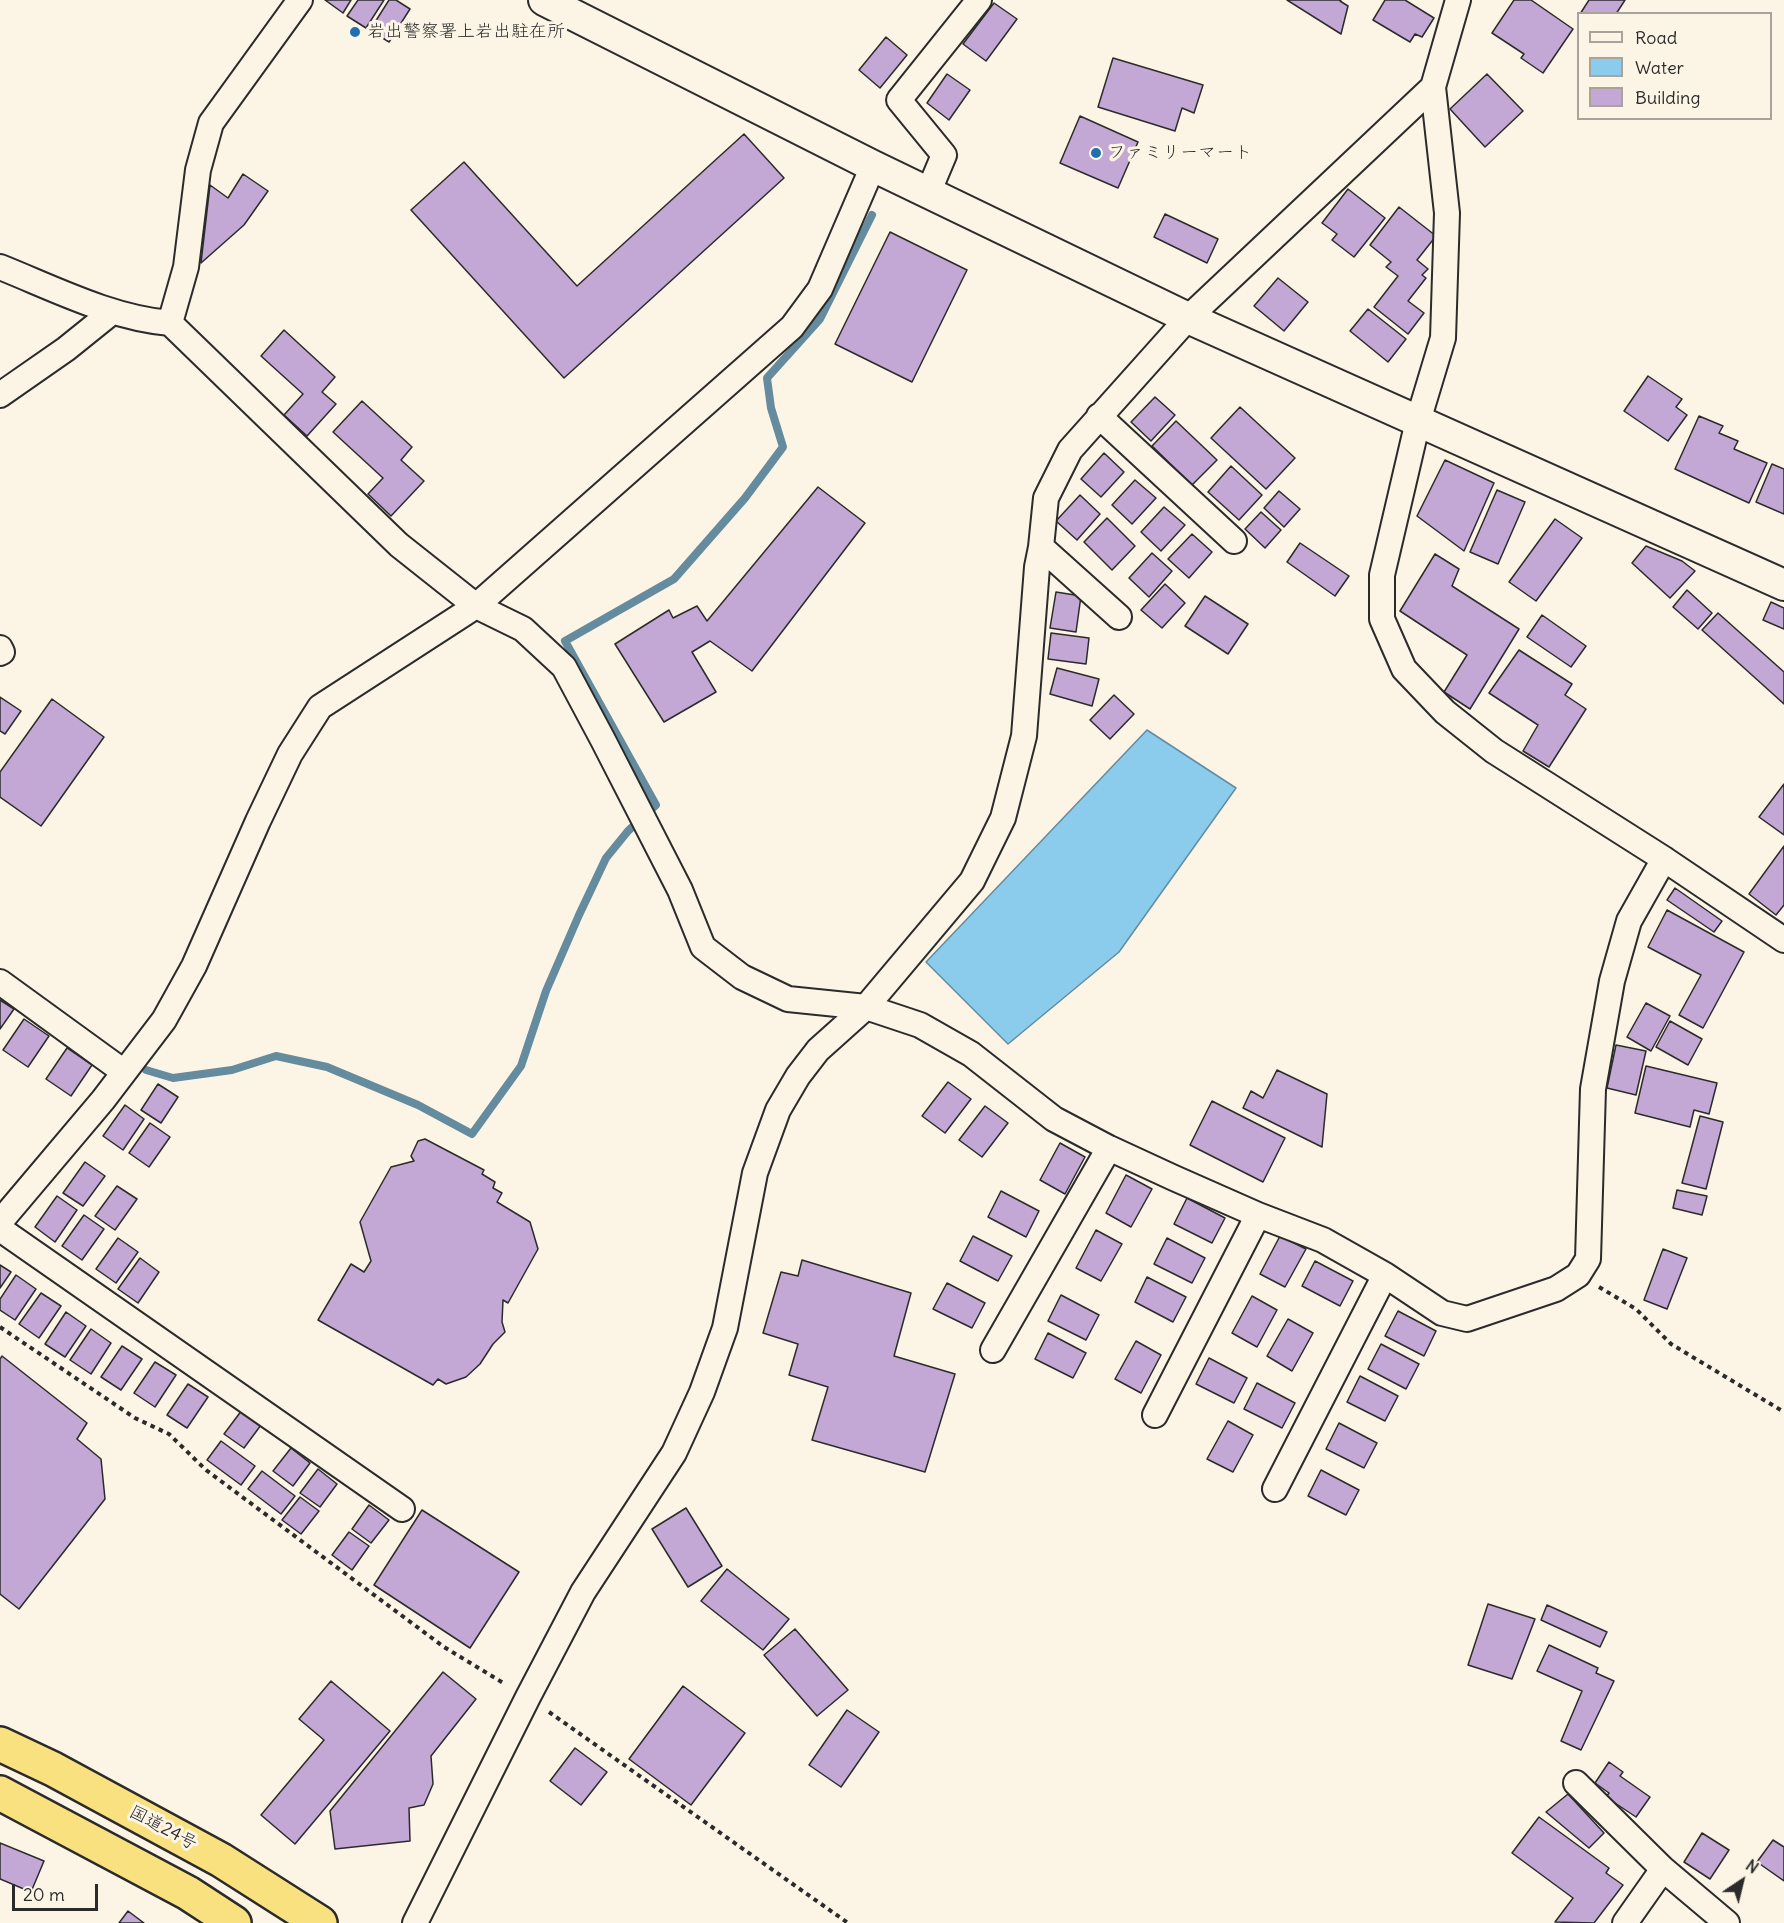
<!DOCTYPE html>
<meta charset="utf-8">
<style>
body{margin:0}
#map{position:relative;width:1784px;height:1923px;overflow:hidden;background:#fcf5e5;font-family:Delius,sans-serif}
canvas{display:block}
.legend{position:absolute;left:1577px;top:12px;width:195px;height:108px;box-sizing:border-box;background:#fcf5e5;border:2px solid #a8a49b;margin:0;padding:8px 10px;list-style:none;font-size:18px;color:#2b2b2b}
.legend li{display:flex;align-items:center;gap:12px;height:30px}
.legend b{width:30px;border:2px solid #a8a49b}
.north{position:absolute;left:1712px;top:1851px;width:60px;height:60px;-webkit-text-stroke:4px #fcf5e5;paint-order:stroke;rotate:35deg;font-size:16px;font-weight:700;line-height:24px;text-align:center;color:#2b2b2b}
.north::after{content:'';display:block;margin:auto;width:21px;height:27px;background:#2b2b2b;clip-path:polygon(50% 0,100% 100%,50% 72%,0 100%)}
.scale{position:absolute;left:12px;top:1884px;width:86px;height:27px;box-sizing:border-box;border:3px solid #2b2b2b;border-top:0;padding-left:8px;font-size:18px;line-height:21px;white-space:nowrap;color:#2b2b2b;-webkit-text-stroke:4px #fcf5e5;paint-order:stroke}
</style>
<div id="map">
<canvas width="1784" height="1923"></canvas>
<ul class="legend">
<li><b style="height:8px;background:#fcf5e5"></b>Road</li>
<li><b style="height:16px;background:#8bcbec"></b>Water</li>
<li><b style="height:16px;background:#c3a7d4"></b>Building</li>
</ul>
<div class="north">N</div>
<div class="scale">20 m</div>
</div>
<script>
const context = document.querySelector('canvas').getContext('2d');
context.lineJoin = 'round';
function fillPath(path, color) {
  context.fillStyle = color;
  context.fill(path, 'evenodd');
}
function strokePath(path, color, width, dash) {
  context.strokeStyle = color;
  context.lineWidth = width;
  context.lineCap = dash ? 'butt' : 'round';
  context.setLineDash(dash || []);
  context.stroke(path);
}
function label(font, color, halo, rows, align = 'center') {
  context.font = font + ' Delius,"Klee One",sans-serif';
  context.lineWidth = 6;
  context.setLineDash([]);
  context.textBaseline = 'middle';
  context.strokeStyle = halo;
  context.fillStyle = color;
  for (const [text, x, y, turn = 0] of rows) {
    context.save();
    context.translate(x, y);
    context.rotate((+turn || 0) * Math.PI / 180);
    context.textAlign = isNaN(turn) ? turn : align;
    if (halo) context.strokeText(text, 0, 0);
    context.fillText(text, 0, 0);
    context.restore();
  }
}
const water = new Path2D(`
 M1147,730l89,58 -117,164 -111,92 -82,-82z`);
fillPath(water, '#8bcbec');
strokePath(water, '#658b9f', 1.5);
strokePath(new Path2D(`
 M146,1070l27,8 59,-8 44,-14 51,11 91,38 54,29 49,-68 25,-75 33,-76 27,-57 22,-27 28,-26 -91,-164 109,-62 71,-81 38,-51 -12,-39 -4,-30 53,-59 52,-104`), '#658b9f', 8);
const building = new Path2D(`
 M325,0h26l-8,13z
 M358,0h26l-18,28 -19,-12z
 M389,0h7l14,9 -21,33 -19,-12z
 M1287,0h54l-1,1 8,5 -7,28z
 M1385,0h20l29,18 -12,19 -7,-3 -5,8 -37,-22z
 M1514,0h17l42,29 -30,44 -22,-15 3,-4 -32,-21z
 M1589,0h36l-9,14h-36z
 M994,3l23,16 -31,42 -23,-17z
 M886,37l21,18 -27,33 -21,-18z
 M1113,58l90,27 -9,28 -12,-5 -7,23 -77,-24z
 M947,74l23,16 -21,30 -22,-17z
 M1487,74l36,37 -38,36 -35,-38z
 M1080,116l58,26 -20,46 -58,-25z
 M744,134l40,44 -220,200 -153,-168 53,-48 113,124z
 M243,174l25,17 -24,34 -43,38 9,-78 18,13z
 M1348,189l37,29 -31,39 -22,-17 5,-6 -15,-11z
 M1399,207l37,29 -19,24 11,9 -6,6 4,3 -18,23 16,12 -16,21 -34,-27 24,-31 -12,-9 5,-5 -21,-17z
 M1165,214l53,25 -11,24 -53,-26z
 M890,232l77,38 -55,112 -77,-38z
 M1278,278l30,24 -24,29 -30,-25z
 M1368,309l38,30 -18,23 -38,-31z
 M284,330l51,47 -13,15 14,12 -29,32 -23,-21 19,-21 -42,-38z
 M1648,376l34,23 -6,8 11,8 -19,26 -44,-30z
 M1155,397l20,18 -24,26 -20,-19z
 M362,401l50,46 -11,13 23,21 -33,35 -23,-22 15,-16 -50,-46z
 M1240,407l55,51 -29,31 -55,-51z
 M1699,416l24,10 -4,7 19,8 -4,8 33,14 -18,40 -74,-34z
 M1176,421l41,39 -25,25 -40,-39z
 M1104,453l20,19 -23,25 -20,-18z
 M1445,460l49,23 -30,68 -47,-35z
 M1772,464l12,5v45l-28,-12z
 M1231,466l31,29 -23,25 -31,-28z
 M1135,480l21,18 -24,26 -20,-19z
 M818,487l47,36 -113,148 -42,-30 -18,11 24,40 -52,30 -49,-78 54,-34 4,8 24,-12 10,15z
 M1497,490l28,12 -27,62 -28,-12z
 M1279,491l21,18 -16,18 -20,-19z
 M1080,495l20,19 -23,26 -21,-19z
 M1164,507l21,18 -24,26 -20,-19z
 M1261,512l20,18 -16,18 -20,-19z
 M1107,518l28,28 -23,24 -28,-28z
 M1555,519l27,19 -46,63 -27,-19z
 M1192,534l20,18 -23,26 -21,-19z
 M1300,543l49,33 -14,20 -48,-34z
 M1646,546l36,15 13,10 -25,27 -38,-35z
 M1152,553l20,18 -23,26 -20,-19z
 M1435,554l24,15 -7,17 67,43 -49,80 -26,-17 23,-37 -67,-44z
 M1165,584l20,19 -23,25 -21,-18z
 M1687,590l25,23 -14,16 -25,-22z
 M1056,592l25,4 -5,36 -26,-4z
 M1205,596l43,28 -20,30 -43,-28z
 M1771,602l13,6v21l-21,-9z
 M1718,613l66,59v32l-82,-74z
 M1542,615l44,31 -15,21 -44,-30z
 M1051,633l38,5 -3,26 -38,-5z
 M1519,650l53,34 -7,11 21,14 -37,58 -26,-16 15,-26 -49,-32z
 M1057,668l42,11 -7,27 -42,-12z
 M1114,695l20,19 -24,25 -20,-19z
 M0,697l21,14 -16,23 -5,-3z
 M52,699l52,38 -63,89 -41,-29v-25z
 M1784,784v51l-25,-18z
 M1784,846v59l-8,10 -27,-21z
 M1675,888l47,33 -8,11 -47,-32z
 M1667,910l77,42 -41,76 -24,-13 22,-40 -53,-28z
 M0,1000l14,9 -14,20z
 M1646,1003l24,13 -19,35 -24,-14z
 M24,1019l25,17 -21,31 -25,-17z
 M1670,1021l32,18 -14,26 -32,-18z
 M1616,1045l30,6 -10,44 -29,-7z
 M67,1048l25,17 -21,31 -25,-17z
 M1646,1066l71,17 -8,31 -15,-4 -4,17 -55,-14z
 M1277,1070l50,24 -5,53 -79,-39 8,-17 12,7z
 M948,1082l23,17 -26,34 -23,-17z
 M158,1084l20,13 -17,26 -20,-13z
 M1212,1101l73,37 -22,44 -73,-37z
 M125,1105l19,14 -21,31 -20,-14z
 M985,1106l23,17 -26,34 -23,-17z
 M1700,1116l23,6 -17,67 -24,-6z
 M150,1123l20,14 -21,30 -20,-14z
 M425,1139l59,31 -2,4 13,8 -2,6 9,5 -5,9 33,20 8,27 -30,54 -5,-3 -1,22 3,10 -12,12 -13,20 -14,13 -20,7 -8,-5 -5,6 -115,-65 33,-56 13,8 7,-11 -11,-39 31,-55 23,-6 -3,-5 7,-15z
 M1060,1143l25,14 -20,37 -25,-14z
 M85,1162l20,14 -22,30 -20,-13z
 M1126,1175l26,14 -21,38 -25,-14z
 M117,1186l20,13 -22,31 -20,-14z
 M1677,1190l30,6 -5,19 -29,-7z
 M1001,1191l38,20 -13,26 -38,-20z
 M57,1196l20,14 -22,32 -20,-15z
 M1187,1198l38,20 -13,25 -38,-19z
 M84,1215l20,14 -22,31 -20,-14z
 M1096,1230l26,14 -21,37 -25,-13z
 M973,1236l39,20 -14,25 -38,-20z
 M1280,1236l26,13 -21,38 -25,-13z
 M118,1238l20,14 -22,31 -20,-14z
 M1167,1238l38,20 -13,25 -38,-19z
 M1663,1249l24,9 -20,51 -23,-9z
 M140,1258l19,14 -21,31 -20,-14z
 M802,1260l109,33 -17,63 61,18 -30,98 -113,-32 16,-53 -39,-12 9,-31 -35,-11 18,-61 17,4z
 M1315,1261l38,20 -13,25 -38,-20z
 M0,1265l11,7 -11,16z
 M16,1275l20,14 -21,31 -15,-10v-11z
 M1147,1277l39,20 -13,25 -38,-20z
 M947,1283l38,20 -13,25 -39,-19z
 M41,1293l20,13 -22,32 -20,-14z
 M1061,1295l38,20 -13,25 -38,-19z
 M1252,1296l25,14 -20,37 -25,-14z
 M1398,1311l38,20 -12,25 -39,-20z
 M66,1312l20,14 -21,31 -20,-13z
 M1288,1319l25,14 -21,38 -25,-15z
 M91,1329l20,14 -20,31 -21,-14z
 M1048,1333l38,20 -13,25 -38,-19z
 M1136,1341l25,14 -20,38 -26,-14z
 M1381,1344l38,20 -13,25 -38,-20z
 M122,1346l20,13 -21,31 -20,-13z
 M2,1356l85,67 -10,16 24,20 4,40 -86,110 -19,-15v-235z
 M1209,1358l38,20 -13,25 -38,-19z
 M155,1362l21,13 -21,32 -21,-14z
 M1360,1376l38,20 -13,25 -38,-19z
 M1257,1383l38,20 -13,25 -38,-19z
 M188,1384l20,13 -21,31 -20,-13z
 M242,1410l19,15 -17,23 -20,-14z
 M1228,1421l25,14 -20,37 -26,-13z
 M1339,1423l38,20 -13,25 -38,-19z
 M221,1441l34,25 -14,19 -34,-25z
 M291,1448l19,15 -17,23 -20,-15z
 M318,1469l19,15 -17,23 -20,-14z
 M1321,1470l38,20 -13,25 -38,-19z
 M262,1471l33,25 -14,18 -33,-25z
 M300,1497l19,14 -18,23 -19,-14z
 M369,1505l20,15 -18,23 -19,-14z
 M686,1508l36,58 -34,21 -36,-58z
 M422,1510l97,62 -49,76 -96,-63z
 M349,1532l20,14 -17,24 -20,-15z
 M727,1569l62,50 -26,31 -62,-49z
 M1488,1604l47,15 -23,60 -44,-14z
 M1547,1605l60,27 -7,15 -59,-27z
 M795,1629l53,61 -31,26 -53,-61z
 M1549,1645l49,23 -2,5 18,8 -33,69 -20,-9 21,-50 -45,-20z
 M443,1672l33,27 -45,57 2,28 -9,21 -15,3 1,33 -75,8 -5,-38z
 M331,1681l59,50 -95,113 -34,-29 63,-75 -25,-21z
 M683,1686l62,47 -54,72 -62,-46z
 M847,1710l32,22 -38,55 -32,-22z
 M575,1748l32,24 -26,33 -31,-24z
 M1609,1762l14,10 -3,4 30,21 -14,20 -30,-20 3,-4 -14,-10z
 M1568,1794l36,39 -15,15 -43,-36z
 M1539,1817l70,51 -3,5 17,12 -29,38 -39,-1 18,-24 -61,-45z
 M1702,1833l27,17 -19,29 -26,-17z
 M1773,1840l11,7v34l-27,-19z
 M0,1843l44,18 -13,31 -31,-13z
 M128,1911l16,12h-25z`);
fillPath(building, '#c3a7d4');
strokePath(building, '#2b2b2b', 1.5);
const minor = new Path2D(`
 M1458,0l-25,87 14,126 -4,125 -25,83 -36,154v44l22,50 41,43 49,39 170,108 120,81
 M928,193l16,-38 -45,-55 80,-100
 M0,267c55,22 111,51 170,56l229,222 77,61 47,23 41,38 39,73 77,150 23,57 39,30 46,22 78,8 54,18 51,29 83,65 55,29 65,30 84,37 65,25 62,35 57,38 25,6 89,-30 22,-14 10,-16 5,-170 19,-108 17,-60 35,-62
 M170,323l16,-56 12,-97 13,-47 89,-123
 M0,395l66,-46 46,-37
 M1099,416l135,125
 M1041,547l78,70
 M0,648l2,4 -2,1
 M0,982l124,90
 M0,1222l103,-122 61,-80 30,-54 64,-145 32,-67 30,-47 156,-101 316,-279 28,-38 53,-123
 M0,1229l402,280
 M993,1350l116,-202
 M1155,1415l103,-200
 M1275,1489l110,-214
 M1576,1783l87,86 64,54
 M415,1923l113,-226 55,-105 91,-139 28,-61 23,-64 30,-155 23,-63 20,-34 20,-26 48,-43 106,-126 31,-63 21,-82 13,-169 4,-20 5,-49 24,-48 118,-132 245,-231
 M1625,1923l38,-54`);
const tertiary = new Path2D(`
 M544,0l329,166 315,152 596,267`);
const trunk = new Path2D(`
 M0,1744l53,25 168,91 99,63
 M0,1793l188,100 46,30`);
strokePath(minor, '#2b2b2b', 28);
strokePath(tertiary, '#2b2b2b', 34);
strokePath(trunk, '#2b2b2b', 38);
strokePath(new Path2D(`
 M1599,1287l37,22 35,35 113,68
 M0,1327l135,91 34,16 37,36 238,177 61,37
 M549,1712l299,211`), '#2b2b2b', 4, [4.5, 4.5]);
strokePath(minor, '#fcf5e5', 24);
strokePath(tertiary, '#fcf5e5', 30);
strokePath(trunk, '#fae180', 33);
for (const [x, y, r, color] of [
 [355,32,6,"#1f6fb2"],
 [1096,153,6,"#1f6fb2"]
]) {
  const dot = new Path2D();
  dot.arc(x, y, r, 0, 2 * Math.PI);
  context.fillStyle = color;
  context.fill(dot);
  strokePath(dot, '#fcf5e5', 2);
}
label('18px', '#2b2b2b', '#fcf5e5', [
 ["岩出警察署上岩出駐在所",367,32],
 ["ファミリーマート",1108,153]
], 'left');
label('18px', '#2b2b2b', '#fcf5e5', [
 ["国道24号",163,1828,28]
]);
</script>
